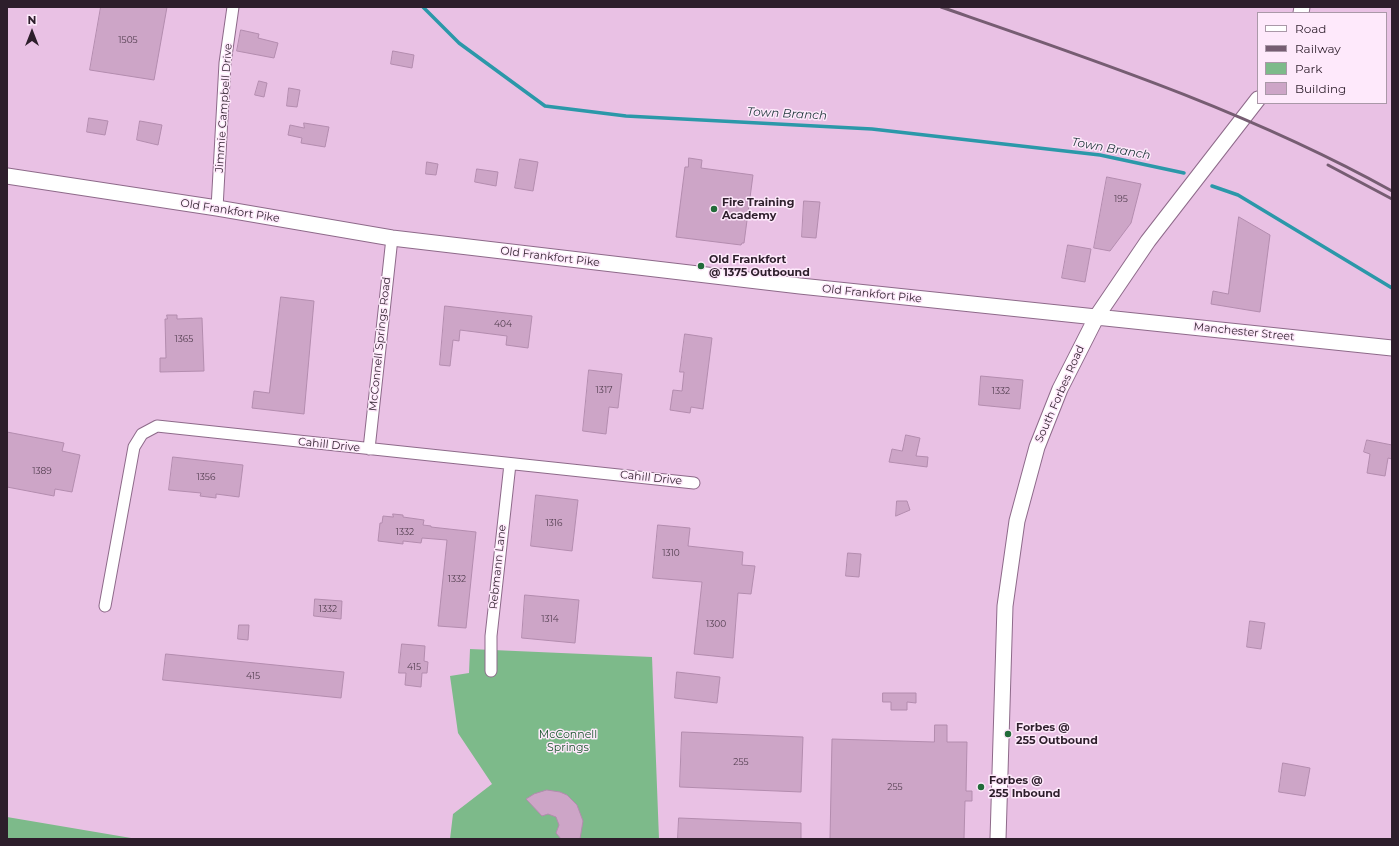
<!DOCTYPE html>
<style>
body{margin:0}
#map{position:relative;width:1399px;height:846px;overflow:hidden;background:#e9c1e4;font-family:Montserrat,sans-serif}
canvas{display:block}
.frame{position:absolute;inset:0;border:8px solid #2d1e2b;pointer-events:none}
.legend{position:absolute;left:1257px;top:12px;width:130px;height:92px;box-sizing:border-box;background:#fee9fb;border:1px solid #aa98a8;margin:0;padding:5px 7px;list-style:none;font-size:12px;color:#2d1e2b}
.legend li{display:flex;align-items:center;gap:8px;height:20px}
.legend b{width:20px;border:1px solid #aa98a8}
.north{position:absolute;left:12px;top:12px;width:40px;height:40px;-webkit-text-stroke:3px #fee9fb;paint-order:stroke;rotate:0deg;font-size:11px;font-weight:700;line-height:16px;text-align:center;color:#2d1e2b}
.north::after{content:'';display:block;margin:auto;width:14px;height:18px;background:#2d1e2b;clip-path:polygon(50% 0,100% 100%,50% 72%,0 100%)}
</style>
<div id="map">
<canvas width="1399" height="846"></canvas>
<div class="frame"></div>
<ul class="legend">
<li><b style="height:5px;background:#fff"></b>Road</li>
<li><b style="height:5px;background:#765d72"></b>Railway</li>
<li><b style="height:11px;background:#7dba8a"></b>Park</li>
<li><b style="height:11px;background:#cda5c7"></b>Building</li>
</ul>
<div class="north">N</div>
</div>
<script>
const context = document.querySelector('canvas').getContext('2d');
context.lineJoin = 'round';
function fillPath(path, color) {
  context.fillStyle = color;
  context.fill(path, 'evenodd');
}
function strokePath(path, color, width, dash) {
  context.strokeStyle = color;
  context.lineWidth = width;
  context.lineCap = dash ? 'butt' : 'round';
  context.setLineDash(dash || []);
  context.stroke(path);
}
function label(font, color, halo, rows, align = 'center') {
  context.font = font + ' Montserrat,sans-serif';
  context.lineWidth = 3;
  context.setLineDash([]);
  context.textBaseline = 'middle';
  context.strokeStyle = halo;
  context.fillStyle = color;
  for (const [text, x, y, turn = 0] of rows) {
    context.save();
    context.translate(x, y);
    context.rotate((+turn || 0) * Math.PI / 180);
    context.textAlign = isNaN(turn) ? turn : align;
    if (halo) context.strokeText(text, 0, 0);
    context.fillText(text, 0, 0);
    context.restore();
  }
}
fillPath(new Path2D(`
 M470,649l182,8 7,182h-209l3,-25 39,-30 -34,-51 -8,-57 19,-3z
 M7,817l130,22h-130z`), '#7dba8a');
strokePath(new Path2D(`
 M423,7l36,36 86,63 81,10 246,13 228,26 84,18
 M1212,186l26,9 154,93`), '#2b98a9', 3.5);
const building = new Path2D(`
 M101,7h66l-13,73 -64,-10z
 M241,30l18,4 -1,4 20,5 -4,15 -37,-7z
 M393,51l21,4 -2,13 -21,-4z
 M259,81l8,2 -3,14 -9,-2z
 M289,88l11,2 -3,17 -10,-1z
 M89,118l19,3 -3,14 -18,-3z
 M140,121l22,4 -4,20 -21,-5z
 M304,123l25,4 -4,20 -24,-4 1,-5 -14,-3 2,-10 14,3z
 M689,158l13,2 -1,8 52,7 -9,68h-2l-1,2 -65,-8 9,-70h3z
 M520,159l18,3 -5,29 -18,-3z
 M427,162l11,2 -2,11 -10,-1z
 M477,169l21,3 -2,14 -21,-4z
 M1107,177l34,7 -10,39 -21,28 -16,-3z
 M804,201l16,1 -4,36 -14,-1z
 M1239,217l31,18 -10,77 -49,-8 2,-13 15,3z
 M1068,245l23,4 -6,33 -23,-4z
 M281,297l33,4 -10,113 -52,-6 2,-17 15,2z
 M445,306l87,10 -4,32 -22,-3 1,-9 -47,-6 -1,11 -6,-1 -3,26 -10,-1z
 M167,315h10v4l25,-1 2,53 -44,1v-14h6l-1,-39h2z
 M685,334l27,4 -9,71 -12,-2 -1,6 -20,-3 3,-20 9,1 2,-19h-4z
 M589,370l33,4 -4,34 -9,-1 -3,27 -23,-3z
 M981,376l42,4 -3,29 -41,-4z
 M7,432l57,11 -2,8 18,4 -8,37 -17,-3 -1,7 -47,-9z
 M906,435l14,3 -4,18 12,1 -1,10 -38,-5 3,-13 10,2z
 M1367,440l25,5v14l-4,-1 -3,18 -18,-3 3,-19 -6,-2z
 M173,457l70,8 -4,32 -23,-3v4l-16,-2 1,-3 -32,-3z
 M536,495l42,5 -6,51 -41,-5z
 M897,501h10l3,9 -14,6z
 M393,514l10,1v2l21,3 -1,5 8,1v1l45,5 -10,96 -28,-2 9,-86 -25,-2 -1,5 -18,-2v3l-25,-3 2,-18h2l1,-7 10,1z
 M658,525l32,3 -2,18 55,6 -1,13 13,1 -4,28 -13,-1 -5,65 -39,-4 8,-72 -49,-4z
 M848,553l13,1 -2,23 -13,-1z
 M525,595l54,5 -4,43 -53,-5z
 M315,599l27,2 -1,18 -27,-3z
 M1250,621l15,2 -4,26 -14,-2z
 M239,625h10l-1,15 -10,-1z
 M402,644l23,2 -1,15 4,1 -1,11h-5l-1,14 -16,-2 1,-12h-7z
 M166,654l178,18 -3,26 -178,-18z
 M677,672l43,5 -3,26 -42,-5z
 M883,693h33v10l-9,-1v8h-16v-8h-8z
 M935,725h12v17h20l-1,49h6v10h-7l-1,38h-134l2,-100 102,3z
 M682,732l121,5 -2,55 -121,-5z
 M1283,763l27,5 -5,28 -26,-4z
 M547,790l13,2 7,3 10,10 6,16 -3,18h-19l-5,-6 3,-8 -3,-8 -8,-3 -6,2 -16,-17 8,-5z
 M679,818l122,5v16h-123z`);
fillPath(building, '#cda5c7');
strokePath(building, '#b38cae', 1);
const street = new Path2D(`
 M217,208l8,-145 8,-56
 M369,449l23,-211
 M105,606l29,-159 8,-13 15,-8 537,57
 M491,671v-35l19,-172`);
const secondary = new Path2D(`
 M1301,13l1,-6
 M7,176l210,32 175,30 408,48 592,62
 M998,839l7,-233 12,-85 20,-74 23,-58 37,-73 51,-75 110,-142`);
strokePath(street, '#8e6a8a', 13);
strokePath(secondary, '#8e6a8a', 17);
strokePath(street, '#fff', 11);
strokePath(secondary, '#fff', 15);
strokePath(new Path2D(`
 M941,7c153,53 309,105 451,184
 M1328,165l64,34`), '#765d72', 3);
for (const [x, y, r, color] of [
 [714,209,4,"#216b39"],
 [701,266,4,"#216b39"],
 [1008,734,4,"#216b39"],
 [981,787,4,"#216b39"]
]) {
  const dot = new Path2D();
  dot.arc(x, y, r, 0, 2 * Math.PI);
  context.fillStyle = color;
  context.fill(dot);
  strokePath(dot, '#fee9fb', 1.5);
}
label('9px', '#554052', null, [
 ["1505",128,40],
 ["195",1121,199],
 ["404",503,324],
 ["1365",184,339],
 ["1317",604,390],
 ["1332",1001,391],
 ["1389",42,471],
 ["1356",206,477],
 ["1316",554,523],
 ["1332",405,532],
 ["1310",671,553],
 ["1332",457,579],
 ["1332",328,609],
 ["1314",550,619],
 ["1300",716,624],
 ["415",414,667],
 ["415",253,676],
 ["255",741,762],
 ["255",895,787]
]);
label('11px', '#2d1e2b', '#fee9fb', [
 ["Jimmie Campbell Drive",224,108,-86],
 ["Old Frankfort Pike",230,211,9],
 ["Old Frankfort Pike",550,257,7],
 ["Old Frankfort Pike",872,294,6],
 ["Manchester Street",1244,332,6],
 ["McConnell Springs Road",380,344,-84],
 ["South Forbes Road",1060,394,-66],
 ["Cahill Drive",329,445,6],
 ["Cahill Drive",651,478,6],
 ["Rebmann Lane",498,567,-84]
]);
label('bold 11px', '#2d1e2b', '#fee9fb', [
 ["Fire Training",722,203],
 ["Academy",722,216],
 ["Old Frankfort",709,260],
 ["@ 1375 Outbound",709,273],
 ["Forbes @",1016,728],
 ["255 Outbound",1016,741],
 ["Forbes @",989,781],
 ["255 Inbound",989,794]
], 'left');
label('11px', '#1a552d', '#fee9fb', [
 ["McConnell",568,735],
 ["Springs",568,748]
]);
label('italic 12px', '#1e363a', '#fee9fb', [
 ["Town Branch",787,114,3],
 ["Town Branch",1111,149,10]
]);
</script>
